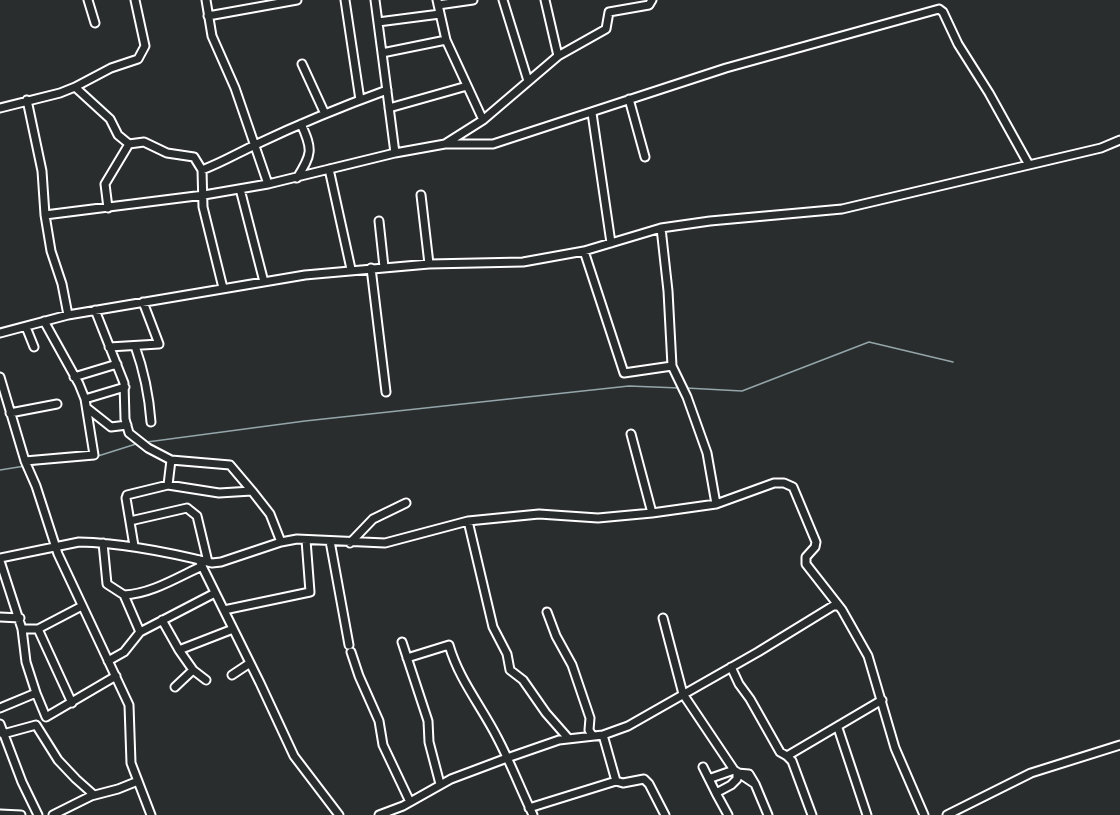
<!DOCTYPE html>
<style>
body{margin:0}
canvas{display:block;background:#2a2d2e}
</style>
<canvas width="1120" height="815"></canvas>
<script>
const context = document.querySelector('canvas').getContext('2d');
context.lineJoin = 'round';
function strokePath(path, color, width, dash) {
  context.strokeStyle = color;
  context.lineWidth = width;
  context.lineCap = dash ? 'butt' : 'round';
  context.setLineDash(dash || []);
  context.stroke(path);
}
strokePath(new Path2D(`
 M686,388l56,3 127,-49 84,20
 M147,442l158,-21 324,-35 50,2
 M98,456l38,-12
 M30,465l28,-3
 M0,470l25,-4`), '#94a6aa', 1.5);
const minor = new Path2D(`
 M88,0l7,23
 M206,0l6,36 23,52 33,96
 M345,0l15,100
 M375,0l7,53
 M503,0l25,81
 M545,0l13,56
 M438,5l35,-5
 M208,16l89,-16
 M378,22l62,-8
 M446,40l37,80
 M302,64l23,50
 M75,87l36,-19 27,-9 7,-13 -10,-46
 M629,99l16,58
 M27,100l15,71 3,44 6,36 11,33 6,31
 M0,108l60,-15 15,-6 35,32 8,16 11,9 -24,40 3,24
 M389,108l78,-22
 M592,113l19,130
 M129,144l15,-2 23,11 27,4 8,13
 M445,144h48l233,-76 213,-59 4,3 15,32 31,49 40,72
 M395,153l-13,-100 64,-13 -9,-40
 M329,169l22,100
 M297,178c15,-24 16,-28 4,-54
 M240,189l24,93
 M421,195l8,69
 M45,215l159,-20 64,-11 127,-31 50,-9 38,-24 75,-64 48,-27 3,-17 40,-7 3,-5
 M379,221l5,46
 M661,228l7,63 4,75
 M584,251l40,122 48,-7 15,31 20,56 9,51
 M371,268l15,124
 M223,288l-20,-81 -1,-37c19,-7 36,-17 55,-26 42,-20 86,-38 130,-54
 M95,310l29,73 1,36 4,14 19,15 23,12 59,5 22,26
 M26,327l8,20
 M0,333l68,-18 237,-40 124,-11 94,-2 61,-11 77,-23 49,-7 132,-12 259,-61 19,-8
 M135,346c9,25 14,49 16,76
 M109,347l50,-3 -16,-42
 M0,377l25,84 11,25 22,68 71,151 2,58 20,52
 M74,377l43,-13
 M85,399l40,-12
 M87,408l24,19 16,-2
 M10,413l47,-9
 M631,434l21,79
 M25,461l69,-6 -9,-56 -6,-15 -35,-63
 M168,485l3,-25
 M130,521l57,-13 10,8 11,46
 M468,521l25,106 14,27 3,16 13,10 23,33 22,25
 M330,541l19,104
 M103,543l4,41 17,11
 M350,543l23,-24 33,-16
 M134,546l-8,-48 1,-3 41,-10 51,8 33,-2 18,23 11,28
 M0,558l79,-16c45,1 89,10 133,21l9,-1 60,-20 16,-3 88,4 83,-22 71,-7 59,4 54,-5 64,-9 58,-21h10l9,4 23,55 -1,5 -9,10v7l36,46 26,46 27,92 29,67
 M199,560l61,123 34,73 45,59
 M0,561l22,68h16l44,-23
 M224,610l86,-18 -4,-52
 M547,612l9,24 16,29 18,53 -1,12 3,5
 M0,617l20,1
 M663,618l20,76 51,76 21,14 13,31
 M162,620l17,30
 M38,629l34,74
 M140,632l-16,-37c27,-1 54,-18 78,-29
 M402,642l26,79 1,21 11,42
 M351,652l8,24 20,45 4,24 27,57
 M407,658l42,-13c10,35 33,62 49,94 13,25 23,51 35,76
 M108,661l16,-9 16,-20 75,-39
 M731,667l8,17 11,15 30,53 7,4 5,5 20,54
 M232,675l18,-12
 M206,680l-13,-10 -14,-20 54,-21
 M175,687l18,-17
 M36,693l10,24 70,-41
 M0,708l36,-15 -10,-31 -4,-33
 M0,724l22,58 16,33
 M838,728l29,87
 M3,734l33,-9 22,35 18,19 18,16
 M603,735l13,46 7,2 21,-4 5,5 16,31
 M787,756l95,-56
 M703,767l13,26
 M711,778l23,-8
 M529,808l87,-27
 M0,814l21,1
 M53,815l38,-19 27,-7 20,-8
 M379,815l24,-9 48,-27 56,-21 52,-18 44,-5 25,-9 130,-74 75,-46h5
 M728,815l-12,-22 15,-8 6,-6v-6l12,1 6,10
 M947,815l84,-42 89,-28`);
strokePath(minor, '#fff', 11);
strokePath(minor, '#2a2d2e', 7);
</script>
